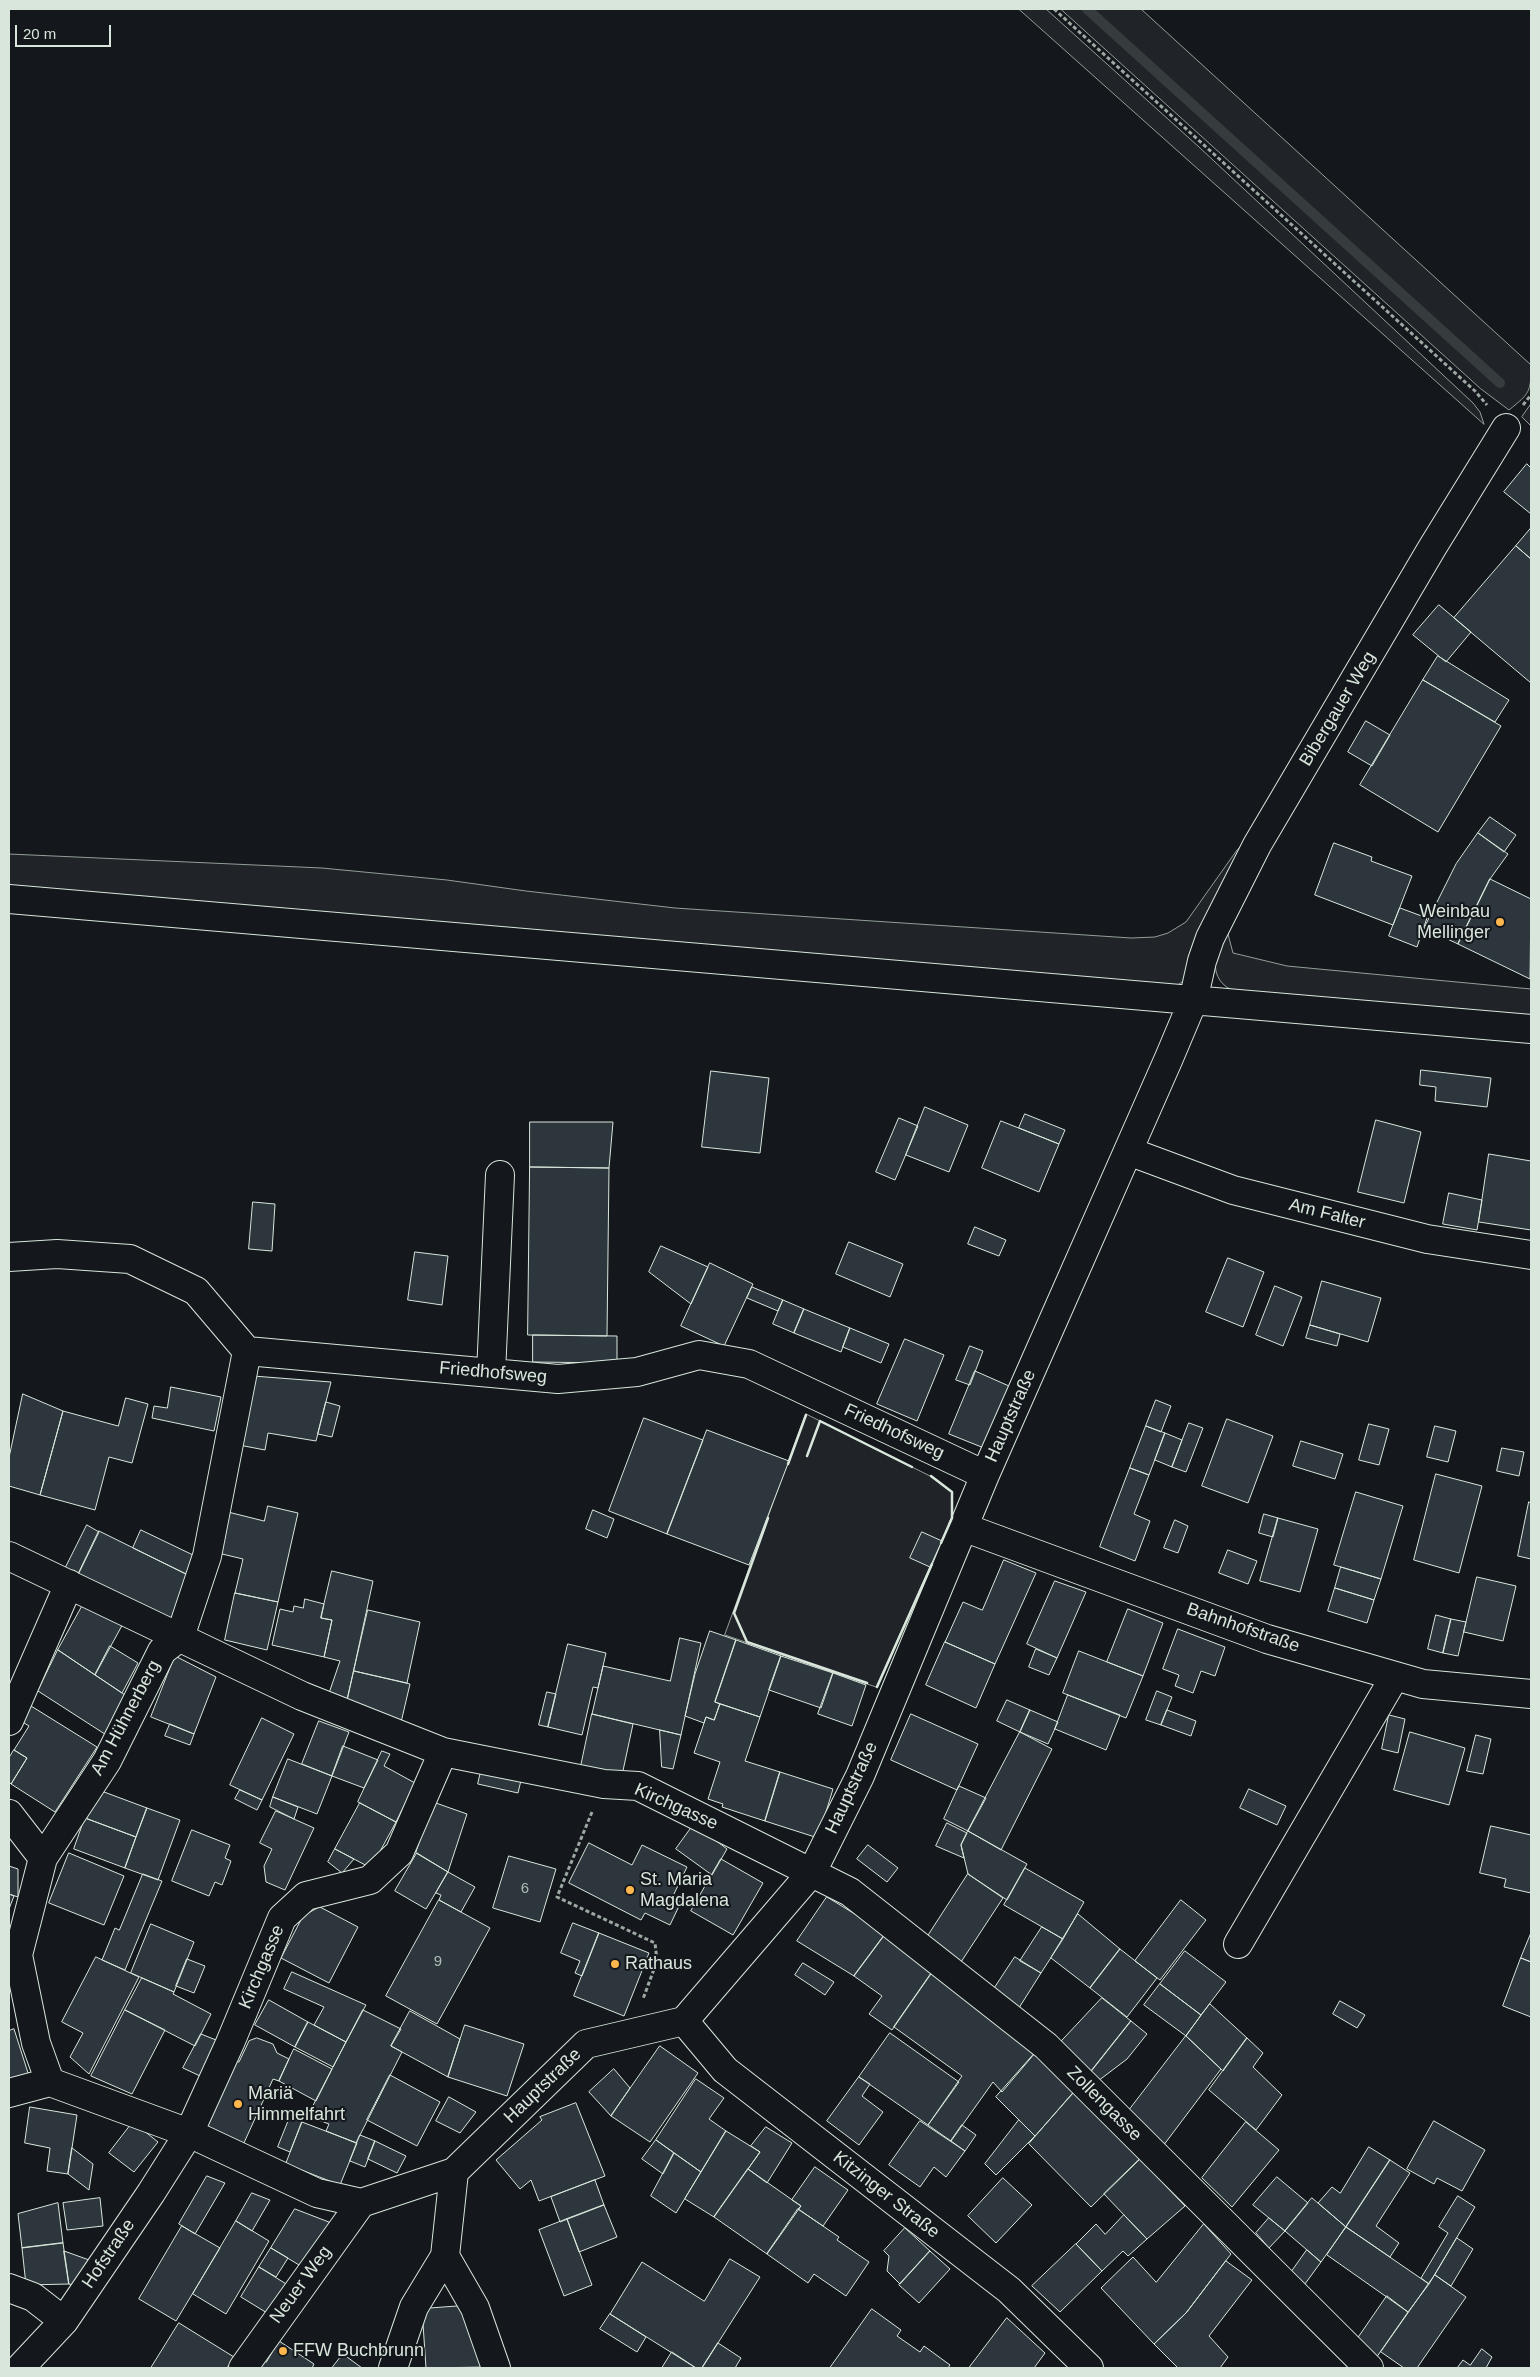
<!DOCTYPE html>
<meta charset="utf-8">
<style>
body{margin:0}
#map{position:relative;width:1540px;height:2377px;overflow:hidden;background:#14181c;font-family:Arial,sans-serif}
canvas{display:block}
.frame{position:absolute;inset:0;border:10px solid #d8e6dc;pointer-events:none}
.scale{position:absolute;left:15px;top:25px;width:96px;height:22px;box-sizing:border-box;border:2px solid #d8e6dc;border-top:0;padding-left:6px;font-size:15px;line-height:18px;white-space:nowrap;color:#d8e6dc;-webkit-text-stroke:4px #14181c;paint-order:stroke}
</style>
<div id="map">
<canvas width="1540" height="2377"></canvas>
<div class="frame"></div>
<div class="scale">20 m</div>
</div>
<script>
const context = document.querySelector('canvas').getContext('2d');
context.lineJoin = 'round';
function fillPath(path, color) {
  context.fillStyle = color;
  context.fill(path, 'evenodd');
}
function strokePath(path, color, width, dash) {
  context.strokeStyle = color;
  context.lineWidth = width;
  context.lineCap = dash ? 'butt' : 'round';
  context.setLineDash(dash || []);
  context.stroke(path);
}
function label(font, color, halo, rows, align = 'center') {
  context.font = font + ' Arial,sans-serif';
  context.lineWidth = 4;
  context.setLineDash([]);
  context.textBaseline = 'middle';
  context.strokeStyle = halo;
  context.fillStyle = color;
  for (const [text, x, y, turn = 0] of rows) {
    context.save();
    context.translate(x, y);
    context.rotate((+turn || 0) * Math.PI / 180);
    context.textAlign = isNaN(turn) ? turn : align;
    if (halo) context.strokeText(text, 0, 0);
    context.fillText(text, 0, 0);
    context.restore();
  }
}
const green = new Path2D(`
 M1019,9h27l153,138 274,256 7,9 4,12z
 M1061,9h80l390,356c0,27 -1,28 -22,45l-28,-21z
 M1531,404v22l-9,-9z
 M1252,837l-61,139 -18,12 -1164,-99v-35l313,14 125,12 79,11 149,17 456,30 24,-1 13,-4 18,-11 51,-72z
 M1225,923l8,30 54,13 244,23v29l-293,-25c-36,-14 -20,-42 -13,-70z
 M806,1414l124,62 22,16v26l-76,169 -151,-52z`);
fillPath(green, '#202428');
strokePath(green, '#939e99', 1);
strokePath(new Path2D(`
 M1087,9l413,374`), '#363b3e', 10);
const building = new Path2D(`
 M1527,464l4,4v46l-27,-22z
 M1531,528v31l-15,-13z
 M1516,546l15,13v124l-77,-65z
 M1439,605l32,27 -25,30 -33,-27z
 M1438,656l71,44 -14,22 -72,-42z
 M1423,680l78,46 -63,106 -78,-47z
 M1366,721l24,14 -18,31 -24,-14z
 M1490,817l26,18 -12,17 -26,-19z
 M1478,833l30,21 -18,25 -32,65 -34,-16 32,-64z
 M1334,843l38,14 -1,4 41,15 -19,49 -78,-30z
 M1490,879l41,20 -1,80 -72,-35z
 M1400,908l27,10 -10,29 -28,-11z
 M1421,1070l70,8 -4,29 -52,-6 1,-14 -16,-2z
 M711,1071l58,7 -9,75 -58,-6z
 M925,1107l43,18 -19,47 -43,-17z
 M1025,1114l40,16 -6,14 -40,-16z
 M899,1118l19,8 -23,54 -19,-8z
 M1376,1120l45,12 -17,71 -46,-11z
 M1001,1121l58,23 -20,48 -57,-24z
 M530,1122h83l-4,46 -79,-1z
 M1489,1154l42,7v69l-52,-8z
 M530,1167l79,1 -2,168 -79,-1z
 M1449,1193l33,7 -5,30 -34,-6z
 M253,1202l22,2 -3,47 -23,-2z
 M975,1227l31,13 -7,16 -31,-12z
 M849,1242l54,22 -13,33 -54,-23z
 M661,1246l47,21 -17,37 -42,-32z
 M415,1252l33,4 -6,49 -34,-5z
 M1228,1258l36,14 -21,55 -37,-15z
 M710,1263l43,21 -29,62 -43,-20z
 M1322,1281l59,17 -13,44 -58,-17z
 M1275,1286l27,11 -19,49 -27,-11z
 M752,1287l31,13 -5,11 -31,-13z
 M783,1300l21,9 -10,24 -21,-9z
 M804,1309l46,19 -9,24 -47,-19z
 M1310,1325l30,9 -3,12 -31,-8z
 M850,1328l39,16 -8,19 -38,-16z
 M533,1335l84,1v27l-84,-1z
 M905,1339l39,16 -27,66 -40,-17z
 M970,1346l13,5 -13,34 -14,-5z
 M975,1371l34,15 -25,62 -35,-14z
 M253,1376l78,6 -15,59 -48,-8 -3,17 -26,-5z
 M171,1387l50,10 -7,34 -62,-13 2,-12 13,2z
 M23,1394l40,17 -23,84 -31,-9v-28z
 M126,1398l22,6 -16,59 -23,-6 -14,53 -55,-15 23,-84 55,15z
 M1156,1400l15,6 -10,26 -15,-6z
 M326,1402l14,4 -8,31 -14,-3z
 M644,1418l59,22 -36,94 -58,-23z
 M1227,1419l46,17 -25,67 -46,-17z
 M1189,1423l14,5 -17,44 -14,-5z
 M1369,1424l20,5 -10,36 -20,-5z
 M1146,1426l19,7 -16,42 -19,-7z
 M1435,1426l21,5 -8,31 -21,-5z
 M707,1430l82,31 -40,104 -82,-31z
 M1165,1433l17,7 -10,27 -17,-7z
 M1301,1441l42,13 -8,25 -42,-13z
 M1502,1448l22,4 -5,24 -22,-5z
 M1130,1468l19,7 -15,39 16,7 -15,40 -35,-14z
 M1436,1474l46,12 -23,87 -45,-13z
 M1356,1492l47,14 -22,73 -47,-14z
 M1529,1502l2,1v56l-13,-3z
 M268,1506l30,7 -20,89 -43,-9 8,-34 -25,-6 10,-41 36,9z
 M593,1510l21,9 -7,19 -21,-9z
 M1264,1514l14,4 -5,19 -14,-4z
 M1278,1518l40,11 -18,63 -40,-11z
 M1175,1520l13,6 -10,27 -14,-5z
 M87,1525l12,7 -23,47 -13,-6z
 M141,1530l52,25 -5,20 -55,-27z
 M99,1531l89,44 -18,51 -94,-47z
 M922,1532l20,9 -12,26 -20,-9z
 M1228,1550l29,11 -9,23 -29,-11z
 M1004,1560l32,13 -41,91 -50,-22 18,-40 19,8z
 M1341,1567l40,12 -7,21 -39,-12z
 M332,1571l41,10 -28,129 -19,-8 14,-41 -16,-4 8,-37 -11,-2z
 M1477,1577l39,9 -13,55 -39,-9z
 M1055,1581l31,11 -29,66 -30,-14z
 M1335,1588l39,12 -7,23 -39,-12z
 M235,1593l43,9 -11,48 -42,-10z
 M305,1599l19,5 -3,14 11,2 -8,37 -52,-12 8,-36 13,3 1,-6 9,2z
 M85,1601l40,19 -30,55 -37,-25z
 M1128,1609l35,14 -20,53 -36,-14z
 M368,1610l52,12 -13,61 -53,-12z
 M1436,1615l15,4 -8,34 -15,-4z
 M1451,1619l15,3 -8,34 -15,-3z
 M1178,1629l47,18 -10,29 -14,-5 -8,22 -18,-7 4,-11 -16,-6z
 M710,1631l26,9 -21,62 5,2 -6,16 -8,-3 -2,6 -19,-7 10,-42z
 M680,1638l21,5 -20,92 -89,-21 11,-48 67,15z
 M736,1640l45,16 -21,61 -45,-15z
 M945,1642l50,22 -19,44 -50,-23z
 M568,1644l38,9 -8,35 -5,-1 -11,48 -34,-8z
 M110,1646l28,17 -16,30 -27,-18z
 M1036,1649l21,9 -8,17 -20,-8z
 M58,1650l73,49 -20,39 -73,-47z
 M1079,1651l64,25 -17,42 -63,-25z
 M175,1656l41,21 -22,57 -43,-17z
 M781,1656l52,17 -12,35 -52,-18z
 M354,1671l56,13 -11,47 -54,-21z
 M833,1673l33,12 -14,41 -34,-12z
 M1157,1691l15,6 -11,28 -15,-5z
 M547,1692l9,2 -8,33 -9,-2z
 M1068,1695l52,20 -14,35 -51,-21z
 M1007,1700l23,10 -10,22 -23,-11z
 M720,1704l40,13 -15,44 35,11 -15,49 -43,-14 1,-3 -15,-5 12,-37 -26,-9 12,-36 8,3z
 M31,1706l66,41 -42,65 -44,-28 16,-26 -13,-8 15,-24 -8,-5z
 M1030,1710l28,12 -10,22 -28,-12z
 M1167,1710l29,11 -5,15 -30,-11z
 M592,1714l41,10 -12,56 -41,-9z
 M911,1714l67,30 -21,46 -66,-30z
 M1389,1715l16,4 -7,34 -16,-4z
 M262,1718l32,16 -32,66 -32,-15z
 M319,1721l30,11 -17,44 -30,-12z
 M170,1724l24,10 -4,11 -25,-9z
 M660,1730l21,5 -8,34 -11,-2z
 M1020,1732l32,17 -51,101 -33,-19z
 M1410,1732l55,16 -16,57 -55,-15z
 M1476,1735l15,4 -8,35 -16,-3z
 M343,1746l35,14 -14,28 -32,-12z
 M14,1750l13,8 -16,26 -2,-2v-24z
 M382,1751l8,3 -6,12 31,17 -19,39 -38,-20z
 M288,1759l44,17 -15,38 -44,-17z
 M482,1767l40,9 -4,17 -40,-9z
 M780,1772l53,17 -15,49 -53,-17z
 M959,1786l27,12 -18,33 -24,-12z
 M96,1789l51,19 -11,29 -51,-19z
 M1249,1789l37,17 -9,19 -37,-17z
 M240,1790l22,10 -5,10 -22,-11z
 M273,1797l25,10 -4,12 -24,-12z
 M433,1802l34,12 -19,58 -32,-19z
 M360,1803l36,19 -25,46 -36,-19z
 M147,1808l33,12 -22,60 -33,-12z
 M276,1811l38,17 -29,62 -19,-8 -2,-16 8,-17 -12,-6z
 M85,1818l51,19 -11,31 -51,-19z
 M947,1823l20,10 -6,12 3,13 -28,-12z
 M694,1824l33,25 -15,26 -36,-26z
 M1491,1826l40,9v58l-27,-6 2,-8 -26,-6z
 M192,1830l38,15 -5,13 6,3 -9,24 -7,-3 -6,14 -37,-15z
 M968,1831l59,33 -20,36 -39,-26 -7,-29z
 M589,1843l43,22 10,-20 45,22 -15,31 9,4 -11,23 -25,-12 -4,7 -72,-37z
 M868,1845l30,23 -11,14 -30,-23z
 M335,1849l19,10 -12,14 -14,-11z
 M69,1853l55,23 -20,49 -55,-22z
 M417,1853l31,19 -22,37 -31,-18z
 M509,1856l47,13 -16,53 -47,-14z
 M721,1859l42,24 -30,52 -42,-24z
 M9,1866l9,3v28l-9,-3z
 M1025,1868l59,34 -21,37 -59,-34z
 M448,1872l27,15 -14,25 -22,-12 2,-5 -5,-2z
 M143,1874l19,7 -37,89 -23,-10 13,-32 4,2z
 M968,1874l35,24 -42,64 -35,-23z
 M9,1894l5,2 -5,13z
 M827,1897l59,36 -32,43 -57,-35z
 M439,1900l51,28 -53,96 -51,-28z
 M1181,1900l25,20 -46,60 -25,-19z
 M320,1907l38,20 -29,56 -48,-25 22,-42z
 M1078,1914l42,35 -30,39 -39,-30z
 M573,1923l26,10 -17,43 -7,-3 5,-12 -19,-8z
 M151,1924l43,18 -20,50 -43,-19z
 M1042,1927l21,12 -22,34 -21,-12z
 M599,1933l50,20 -25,63 -50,-20z
 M886,1933l49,35 -43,62 -23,-16 13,-18 -28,-20z
 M1531,1933v29l-10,-4z
 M1120,1949l37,29 -30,39 -37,-29z
 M1185,1951l41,31 -25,33 -41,-31z
 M96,1957l43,20 -50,97 -19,-17 13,-24 -21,-11z
 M1015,1957l26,16 -24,38 -25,-19z
 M1521,1958l10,4v55l-28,-11z
 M187,1959l18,7 -11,27 -18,-7z
 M803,1963l31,19 -9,13 -30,-20z
 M935,1968l100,85 -33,39 -9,-10 -42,59 -23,-16 34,-49 -68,-49z
 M292,1972l74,33 -20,37 -32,-17 10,-18 -40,-18z
 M142,1978l32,14 -1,2 38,20 -16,32 -70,-36z
 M1160,1984l41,31 -15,21 -42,-31z
 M1102,1998l29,23 -42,53 -31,-29z
 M269,2000l39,22 -13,25 -40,-22z
 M1340,2001l25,14 -8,13 -24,-14z
 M1210,2004l37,34 -24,33 -37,-35z
 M125,2010l40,20 -33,64 -41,-18z
 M363,2010l38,19 -10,17 11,6 -46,91 -30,-12 3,-7 -21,-8z
 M410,2011l50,28 -12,38 -57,-31z
 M1131,2021l16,13 -20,25 -29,22 -9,-7z
 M308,2022l38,20 -13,25 -38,-20z
 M465,2025l59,19 -17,52 -59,-19z
 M14,2029l15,47 -20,6v-51z
 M890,2033l69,49 -31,43 -69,-48z
 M201,2034l15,6 -16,36 -17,-8z
 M1186,2036l35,33 -58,77 -36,-33z
 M257,2038l16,6 4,9 12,6 -10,22 -6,-2 -30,66 -39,-18 31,-66 4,1 10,-21z
 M1247,2038l16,15 -10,14 29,28 -26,35 -47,-40z
 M660,2046l38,27 -48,69 -39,-26z
 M294,2049l38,20 -16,32 -37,-20z
 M1035,2053l39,39 -39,44 -39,-39z
 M614,2069l16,19 -19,28 -22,-24z
 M390,2075l50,27 -23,44 -50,-26z
 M859,2077l11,7 -8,12 21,16 -24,33 -32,-24z
 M696,2079l28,19 -15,21 17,12 -25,41 -45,-32z
 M1074,2092l66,67 -49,48 -62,-63z
 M449,2097l27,15 -16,21 -24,-12z
 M576,2103l29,73 -66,25 -8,-21 -11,9 -24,-29 46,-40 -2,-3z
 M30,2107l47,8 -9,59 -21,-3 3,-23 -25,-5z
 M290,2117l12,5 -12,30 -12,-5z
 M1019,2120l16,16 -39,39 -11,-11z
 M920,2121l45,30 -19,26 -12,-10 -14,20 -31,-22z
 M1434,2121l51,29 -23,41 -25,-13 -3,6 -27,-15z
 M133,2122l25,20 -24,30 -25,-19z
 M302,2122l55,21 -17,42 -54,-21z
 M1246,2122l33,28 -47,57 -30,-29z
 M962,2125l14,10 -11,16 -14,-10z
 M766,2127l26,16 -25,40 -19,-14 12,-17 -9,-6z
 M726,2131l34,21 -46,65 -29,-18z
 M360,2135l15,6 -10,26 -15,-6z
 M656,2140l18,13 -11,21 -21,-15z
 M375,2141l31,15 -9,17 -29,-14z
 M1369,2147l21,13 -44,67 -28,-24 14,-16 8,6z
 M72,2148l21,16 -4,26 -21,-16z
 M674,2153l27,19 -25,41 -25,-17z
 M1140,2159l45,47 -38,33 -43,-45z
 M1390,2160l20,13 -34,53 23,17 -9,14 -44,-30z
 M815,2167l33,23 -25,36 -25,-17 3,-3 -9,-6z
 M748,2169l53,37 -34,48 -53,-37z
 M207,2176l18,7 -30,51 -16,-10z
 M1277,2177l31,26 -23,28 -32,-26z
 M1003,2178l29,27 -36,38 -28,-27z
 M595,2180l9,25 -44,17 -9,-25z
 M252,2193l18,7 -18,31 -16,-10z
 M1458,2196l17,11 -46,77 -8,-6 27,-45 -9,-6z
 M100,2198l3,28 -36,4 -4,-27z
 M1312,2198l34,29 -25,35 -36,-31z
 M58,2203l5,40 -41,5 -4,-34z
 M604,2205l13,32 -38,15 -12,-33z
 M295,2209l39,15 -30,44 -33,-20z
 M798,2209l41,28 -2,3 32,22 -23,34 -32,-22 -6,9 -41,-29z
 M1124,2215l23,24 -19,17 -5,-5 -21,20 -26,-27 20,-20 9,10z
 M1269,2218l16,13 -16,17 -13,-15z
 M567,2219l25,66 -28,11 -25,-66z
 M236,2221l33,20 -43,73 -33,-20z
 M1204,2224l27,30 -45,59 -32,31 -53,-56 32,-31 23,25z
 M182,2226l38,22 -44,73 -37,-22z
 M1346,2227l83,57 -21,28 -81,-57z
 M905,2228l25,23 -30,33 -13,-13 2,-15 -5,-5z
 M1457,2238l16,11 -22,37 -16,-11z
 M63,2243l6,41 -43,1 -4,-37z
 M1076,2244l26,27 -42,41 -28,-26z
 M271,2248l17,10 -12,19 -17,-10z
 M1307,2250l14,12 -19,26 -12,-14z
 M64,2251l28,10 -18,25 -5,-2z
 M930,2251l20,18 -31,34 -20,-18z
 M730,2259l30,18 -58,91h-6l-86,-54 32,-52 62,39z
 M1226,2261l26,19 -43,56 19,21 -8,11h-42l-24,-24 32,-31z
 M259,2267l32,20 -19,29 -31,-19z
 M1435,2275l31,22 -49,71h-13l-23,-16z
 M1387,2296l21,16 -32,46 -20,-17z
 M462,2306l25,61 -61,1 -4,-59z
 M872,2309l29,21 -4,6 23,16 4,-6 26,19 -2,3h-118z
 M610,2314l36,23 -9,15 -37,-23z
 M1007,2318l38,35 -11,15h-65z
 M179,2323l55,34 -7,11h-76z
 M279,2341l35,23 -2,4h-54l6,-8 2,2z
 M718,2343l23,15 -6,10h-33z
 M1482,2349l10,8 -6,11h-29l6,-8 7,5z
 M672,2352l24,16h-34z
 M343,2354l19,14h-30z`);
fillPath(building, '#2c363c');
strokePath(building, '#d8e6dc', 1);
const minor = new Path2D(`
 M9,899l1522,130
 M1128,1151l105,39 194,49 104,16
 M9,1257l48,-3 73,5 66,32 51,60 311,28 79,-7 62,-17 50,9 236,111
 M491,1373l9,-198
 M963,1527l304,112 156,45 108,10
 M9,1556l293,140 141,56 161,32 34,2 212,106 196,154 323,322
 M180,1637l27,-81 40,-205
 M9,1721l60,-137
 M9,1814l34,44
 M1238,1944l157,-268
 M684,2021l41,49 284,220 80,78
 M50,2082l-14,-39 -18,-88 25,-97 64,-97 55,-110 18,-14
 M9,2093l41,-11 139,51 128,60 44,10 93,-31 132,-128 98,-23 128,-149 48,-96 125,-301 184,-417 24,-57 9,-40 8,-23 47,-93 175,-297 74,-120
 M445,2256l30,52 21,60
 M9,2288l24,9 31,24
 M20,2368l44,-47 87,-128 38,-60 41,-90 52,-125 24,-22 64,-16 29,-27 44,-101
 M243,2368l118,-165
 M393,2368l21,-61 31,-51 9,-84`);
strokePath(minor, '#d8e6dc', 30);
strokePath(new Path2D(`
 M1054,9l421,382 12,14
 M1523,405l8,-10
 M592,1812l-35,85 98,46 2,18 -14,38`), '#9da8a2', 3, [4, 2.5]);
strokePath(minor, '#14181c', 28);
strokePath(new Path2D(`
 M807,1456l13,-35 92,46
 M788,1464l18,-49
 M931,1476l21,16v26l-11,25
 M768,1518l-34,95 13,29 120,41
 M877,1687l55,-123`), '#d8e6dc', 2.5);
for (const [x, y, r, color] of [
 [1500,922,5,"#ffb74d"],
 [630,1890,5,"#ffb74d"],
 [615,1964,5,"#ffb74d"],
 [238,2104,5,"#ffb74d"],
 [283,2351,5,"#ffb74d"]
]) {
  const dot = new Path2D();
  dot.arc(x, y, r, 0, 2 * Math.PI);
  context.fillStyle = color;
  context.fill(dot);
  strokePath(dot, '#14181c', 2);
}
label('15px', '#adbab4', null, [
 ["6",525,1889],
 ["9",438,1962]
]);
label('18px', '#d8e6dc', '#14181c', [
 ["Bibergauer Weg",1338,709,-59],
 ["Am Falter",1327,1214,14],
 ["Friedhofsweg",493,1373,5],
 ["Hauptstraße",1011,1416,-66],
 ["Friedhofsweg",894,1432,25],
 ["Bahnhofstraße",1243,1628,19],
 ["Am Hühnerberg",126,1718,-62],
 ["Hauptstraße",852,1788,-65],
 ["Kirchgasse",676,1807,24],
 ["Kirchgasse",262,1967,-67],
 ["Hauptstraße",543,2086,-44],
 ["Zollengasse",1104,2104,45],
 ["Kitzinger Straße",886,2195,38],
 ["Hofstraße",109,2254,-56],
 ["Neuer Weg",301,2285,-54]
]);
label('18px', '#d8e6dc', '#14181c', [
 ["Weinbau",1490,912,"right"],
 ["Mellinger",1490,933,"right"],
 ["St. Maria",640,1880],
 ["Magdalena",640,1901],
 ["Rathaus",625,1964],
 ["Mariä",248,2094],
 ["Himmelfahrt",248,2115],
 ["FFW Buchbrunn",293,2351]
], 'left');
</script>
